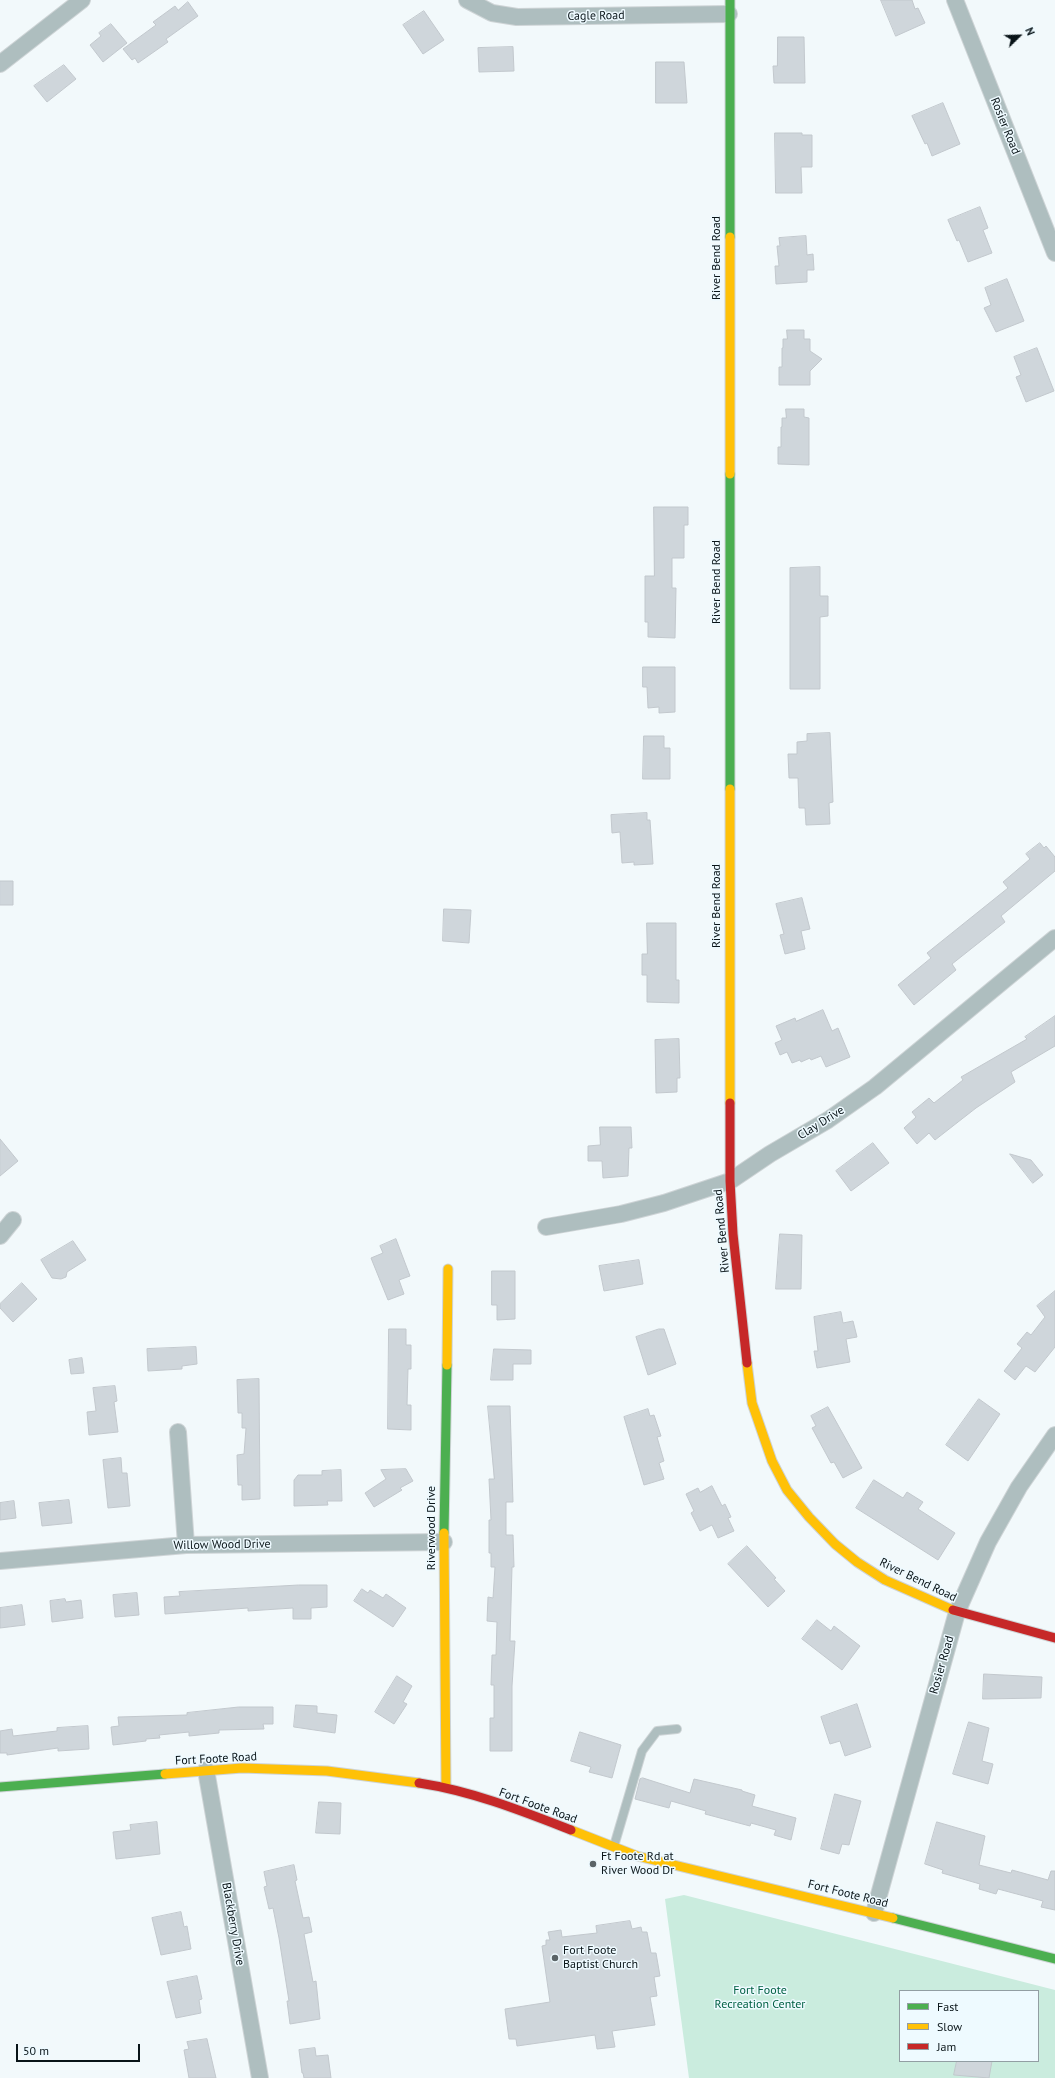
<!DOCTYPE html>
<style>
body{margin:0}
#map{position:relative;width:1055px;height:2078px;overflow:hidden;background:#f2f9fb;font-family:"PT Sans",sans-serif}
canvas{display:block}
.legend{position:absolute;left:899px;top:1990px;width:140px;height:72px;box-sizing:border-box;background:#eefaff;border:1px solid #929ea3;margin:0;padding:5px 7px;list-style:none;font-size:12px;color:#091418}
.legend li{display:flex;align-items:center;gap:8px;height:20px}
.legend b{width:20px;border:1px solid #929ea3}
.north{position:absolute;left:999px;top:16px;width:40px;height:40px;-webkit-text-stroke:3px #eefaff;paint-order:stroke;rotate:67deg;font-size:11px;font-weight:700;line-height:16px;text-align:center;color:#091418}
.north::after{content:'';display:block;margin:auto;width:14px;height:18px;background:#091418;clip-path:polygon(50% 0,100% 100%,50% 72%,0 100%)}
.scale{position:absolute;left:16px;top:2044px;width:124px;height:18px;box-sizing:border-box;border:2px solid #091418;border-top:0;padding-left:5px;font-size:12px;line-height:14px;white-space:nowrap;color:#091418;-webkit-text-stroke:3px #eefaff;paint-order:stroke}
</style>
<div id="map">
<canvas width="1055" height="2078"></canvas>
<ul class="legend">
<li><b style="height:5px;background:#4caf50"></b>Fast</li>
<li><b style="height:5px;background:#ffc107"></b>Slow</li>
<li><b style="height:5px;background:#c62828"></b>Jam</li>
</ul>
<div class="north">N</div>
<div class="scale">50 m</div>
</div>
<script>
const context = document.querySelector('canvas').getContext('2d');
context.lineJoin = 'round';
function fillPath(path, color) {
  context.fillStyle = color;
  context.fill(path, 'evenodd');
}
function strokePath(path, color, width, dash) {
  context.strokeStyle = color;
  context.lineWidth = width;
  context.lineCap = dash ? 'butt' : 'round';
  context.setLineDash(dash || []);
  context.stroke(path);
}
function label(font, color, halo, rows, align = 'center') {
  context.font = font + ' "PT Sans",sans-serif';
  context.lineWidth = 3;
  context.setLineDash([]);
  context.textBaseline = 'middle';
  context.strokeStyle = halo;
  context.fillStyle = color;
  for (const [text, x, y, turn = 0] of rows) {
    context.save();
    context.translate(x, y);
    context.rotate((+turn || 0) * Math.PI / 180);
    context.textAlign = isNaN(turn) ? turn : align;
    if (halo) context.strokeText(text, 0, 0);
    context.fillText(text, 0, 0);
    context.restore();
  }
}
fillPath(new Path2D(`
 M684,1895l371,95v88h-366l-24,-179zM900,1991h138v70h-138z`), '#caecde');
const building = new Path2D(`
 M881,0h31l3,9 3,-1 7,15 -29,13z
 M188,2l10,14 -32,23 2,3 -30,21 -3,-5 -3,2 -9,-11 33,-24 -3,-3 22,-16 3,4z
 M424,11l20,29 -21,14 -20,-29z
 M111,24l16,19 -24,19 -13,-17 11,-9 -2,-3z
 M778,37h26l1,46h-31l-1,-17h4z
 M513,47l1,24 -35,1 -1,-24z
 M656,62h28l3,41h-31z
 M64,65l12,14 -29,23 -13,-16z
 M943,103l17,41 -28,12 -5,-13 -2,1 -13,-28z
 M775,133h27v2h10v32h-11l1,26h-26z
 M980,207l8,21 -5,2 9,23 -24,9 -9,-22 -2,1 -9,-21z
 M806,236l1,19 6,-1 1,16h-7v12l-31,2 -1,-18h4l-2,-20h3l-1,-8z
 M1007,279l17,42 -28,11 -12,-24 7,-3 -6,-17z
 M787,330h17v9h6v12l12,8 -12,12v14h-31v-18h3v-19h1v-9h4z
 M1037,348l17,43 -28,11 -10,-25 5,-2 -7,-18z
 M786,409h18v8l5,1v47l-31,-1v-17h3v-20h1v-9h4z
 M654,507h34v18h-4v33h-12v30h4l-1,50 -27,-1v-15h-3v-46h9z
 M820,567v29h8v20l-8,1v72h-30v-121z
 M643,667h32v45l-16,1v-6l-11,1 -1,-21h-4z
 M830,733l3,69 -4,1 1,21 -24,1 -1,-17h-6l-1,-30h-9l-1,-24h9v-12l10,-1v-7z
 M644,736h20v12h6v31h-27z
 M647,813v7h3l3,44 -19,1v-3l-12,1 -2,-31 -8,1 -1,-18z
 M1040,843l4,5 2,-2 9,11v14l-54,45 4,6 -53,42 4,6 -42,35 -16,-20 33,-27 -4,-5 81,-65 -5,-6 27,-23 -4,-5z
 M0,881h13v24h-13z
 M802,898l8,31 -9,2 4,18 -20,5 -5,-19 4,-1 -8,-30z
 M444,909l27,1 -2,33 -26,-2z
 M647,923h29v57h3v23l-32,-1v-27h-5v-21h5z
 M823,1010l9,21 6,-3 12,29 -24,10 -5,-11 -10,4 -1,-2 -9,4 -1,-2 -8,3 -5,-11 -7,3 -5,-12 7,-3 -6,-14 19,-8 1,3z
 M1055,1016v30l-44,26 4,10 -39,26 -41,32 -6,-7 -12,11 -13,-16 12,-11 -4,-5 17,-14 5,5 29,-23 -2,-3 66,-38 -2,-2z
 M679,1039l1,39h-3v14l-21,1 -1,-53z
 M600,1127h31l1,21h-3l-1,28 -25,2 -1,-17h-14v-15l12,-1z
 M0,1139l18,22 -18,15z
 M873,1143l16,20 -38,28 -15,-20z
 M1010,1154l21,6 12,15 -10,8z
 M780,1234l22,1 -1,54h-25z
 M396,1239l14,37 -11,4 5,14 -16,6 -17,-42 12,-5 -3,-7z
 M73,1241l13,19 -19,12 -1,5 -5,2 -9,-1 -11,-18z
 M639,1260l4,24 -39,7 -5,-25z
 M492,1271h23v48l-18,1v-15h-5z
 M22,1283l15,16 -24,23 -13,-14v-4z
 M1055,1291v56l-20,25 -9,-6 -11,14 -11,-9 18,-23 -5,-4 10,-12 4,3 14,-18 -8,-11z
 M841,1312l2,11 10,-2 4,16 -11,2 4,23 -33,6 -3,-17h4l-4,-34z
 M389,1329h17v16h5v24h-3l-1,36h4v25l-23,-1z
 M659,1329h5l12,35 -28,11 -12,-38z
 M196,1347l1,17 -15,2v3l-34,2 -1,-22z
 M494,1349l37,1v14h-18v16h-22z
 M82,1358l2,15 -13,1 -2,-14z
 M259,1379l1,120 -18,1v-15h-4l-1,-30 7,-1 2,-26h-4v-15h-4l-1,-33z
 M115,1386l2,15 -3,1 4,30 -29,3 -2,-23 9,-1 -3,-23z
 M979,1399l21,15 -32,47 -22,-16z
 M488,1406h22l3,96h-7v33h7l1,32h-2l-2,74h5l-3,45v65h-22v-33h4v-33h-3l1,-30h4l1,-33 -10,-1 1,-24 5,1 2,-31h-4v-14h-2v-33h2l-2,-41h5z
 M828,1407l34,61 -19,10 -9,-16 -3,1 -19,-35 4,-2 -5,-10z
 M648,1409l2,7 4,-1 7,21 -4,1 7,24 -5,2 5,16 -20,6 -20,-68z
 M121,1458l1,15h5l3,33 -22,2 -5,-48z
 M406,1469l7,12 -13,7 2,2 -28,17 -9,-14 21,-14 -5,-9z
 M341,1470l1,31h-15l1,4 -34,1v-26l4,-5h24v-4z
 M874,1480l29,18 4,-6 16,10 -5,7 37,24 -17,27 -82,-52z
 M712,1486l10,20 3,-2 6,13 -3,1 6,13 -16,7 -6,-13 -12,6 -9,-18 3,-2 -8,-17 12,-6 2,4z
 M69,1500l3,23 -30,3 -3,-23z
 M14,1501l2,17 -16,2v-17z
 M747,1546l29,32 -2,1 11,12 -17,16 -40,-43z
 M299,1585h28v22l-16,1v11h-18v-11l-45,3v-3l-83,6 -1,-17 16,-1 -1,-4z
 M362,1589l6,4 2,-3 13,8 3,-4 20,14 -13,19 -39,-26z
 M137,1593l2,22 -24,2 -2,-22z
 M65,1599l1,3 15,-2 2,18 -31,4 -2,-21z
 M22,1605l3,20 -25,3v-20z
 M817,1620l14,11 3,-5 26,20 -18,24 -40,-31z
 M984,1674l58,3 -1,21 -58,1z
 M397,1676l15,10 -9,16 4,2 -13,20 -19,-12z
 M857,1704l14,43 -26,9 -5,-15 -10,3 -9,-27z
 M296,1705l21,1v7l20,2 -2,18 -41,-6z
 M239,1707h34v17h-10l1,5 -45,1v3l-30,3v-4l-30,3 1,3 -14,1v2l-33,4 -2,-18 8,-1 -1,-9 69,-2v-2z
 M969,1722l20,6 -7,33 11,3 -5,20 -35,-10z
 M88,1726l1,23 -31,2v-3l-51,7v-2h-7v-22l12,-2 1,7 44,-5v-3z
 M580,1732l41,13 -9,33 -23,-6 2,-5 -20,-6z
 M643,1778l47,15 4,-14 48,11v1l13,4 -3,11 44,12 -5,22 -17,-5 2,-5 -25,-7 -1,3 -45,-12 1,-3 -35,-10 -2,7 -34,-9 5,-20z
 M835,1794l26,7 -12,44 -7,-1 -3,10 -18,-5z
 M319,1802l22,1 -1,31 -24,-1z
 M157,1822l3,32 -44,5 -3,-27 18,-2 -1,-5z
 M937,1822l48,14 -6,29 32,8 1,-3 36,10 3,-9h4v39l-14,-3 2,-6 -45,-12 -2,5 -17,-5 1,-5 -38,-11 1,-3 -18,-6z
 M294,1865l3,15 -2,1 8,37 6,-1 3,15 -8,2 9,48 3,-1 4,38 -30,5 -3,-23h2l-10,-63 -6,-30 -4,1 -5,-22 3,-1 -3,-14z
 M181,1912l3,15 3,-1 4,23 -30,6 -9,-37z
 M630,1921l2,8 9,-2 1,5h5l4,21h5l4,23 -6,1 3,19 -7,1 5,28 -43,6 3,16 -18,2 -2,-14 -78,11 -1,-7h-7l-4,-30 45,-7 -8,-56 4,-1v-5h4l-2,-8 13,-2 1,7 17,-2 18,-2 -1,-7z
 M197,1976l5,23 -3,1 2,13 -25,5 -9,-36z
 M207,2039l9,39h-27l-5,-28 5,-1 -2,-7z
 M315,2048l1,8 12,-1 3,23h-27l-1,-5h-1l-3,-23z
 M957,2061h35l-3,17 -35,-3z`);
fillPath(building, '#cfd6db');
strokePath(building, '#c2c8cd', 1);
const lane = new Path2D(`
 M614,1846l28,-95 15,-20 20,-2`);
const street = new Path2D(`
 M467,0l25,13 25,4 212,-3
 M955,0l100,253
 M0,64l82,-64
 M546,1227l75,-13 43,-11 66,-22 40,-27 58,-34 47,-33 180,-149
 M0,1236l13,-16
 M178,1432l8,113
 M0,1561l186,-16 258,-3
 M206,1770l54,308
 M874,1913l83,-301 31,-70 31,-55 36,-52`);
const fast = new Path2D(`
 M730,0v237
 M730,474v315
 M444,1533l3,-168
 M0,1787l165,-13
 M893,1918l162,41`);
const slow = new Path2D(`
 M730,237v237
 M730,789v314
 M747,1363l5,40 20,58 15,29 22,27 26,27 22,18 28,18 68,30
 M447,1365l1,-96
 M444,1533l2,254
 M165,1774l77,-6 85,3 92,12
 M571,1830l66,26 256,62`);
const jam = new Path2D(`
 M730,1103v78l3,53 14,129
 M953,1610l102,28
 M419,1783c53,8 103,28 152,47`);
strokePath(lane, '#ced4d6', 10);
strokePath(street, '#ced4d6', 18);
strokePath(fast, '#ced4d6', 11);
strokePath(slow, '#ced4d6', 11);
strokePath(jam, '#ced4d6', 11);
strokePath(lane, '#aebebf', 8);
strokePath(street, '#aebebf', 16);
strokePath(fast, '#4caf50', 9);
strokePath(slow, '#ffc107', 9);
strokePath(jam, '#c62828', 9);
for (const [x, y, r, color] of [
 [593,1864,4,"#5b6467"],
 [555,1958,4,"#5b6467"]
]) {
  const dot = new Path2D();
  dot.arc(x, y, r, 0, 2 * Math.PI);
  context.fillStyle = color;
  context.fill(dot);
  strokePath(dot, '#eefaff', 1.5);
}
label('12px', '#091418', '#eefaff', [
 ["Cagle Road",596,16,-1],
 ["Rosier Road",1005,126,68],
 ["River Bend Road",717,258,-90],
 ["River Bend Road",717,582,-90],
 ["River Bend Road",717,906,-90],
 ["Clay Drive",821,1123,-32],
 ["River Bend Road",722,1231,-95],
 ["Riverwood Drive",432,1528,-90],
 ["Willow Wood Drive",222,1545,-1],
 ["River Bend Road",918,1580,26],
 ["Rosier Road",942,1665,-74],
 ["Fort Foote Road",216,1759,-3],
 ["Fort Foote Road",538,1806,20],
 ["Fort Foote Road",848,1894,14],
 ["Blackberry Drive",233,1924,80]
]);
label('12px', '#091418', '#eefaff', [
 ["Ft Foote Rd at",601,1857],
 ["River Wood Dr",601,1871],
 ["Fort Foote",563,1951],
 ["Baptist Church",563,1965]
], 'left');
label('12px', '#016043', '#eefaff', [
 ["Fort Foote",760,1991],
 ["Recreation Center",760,2005]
]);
</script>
